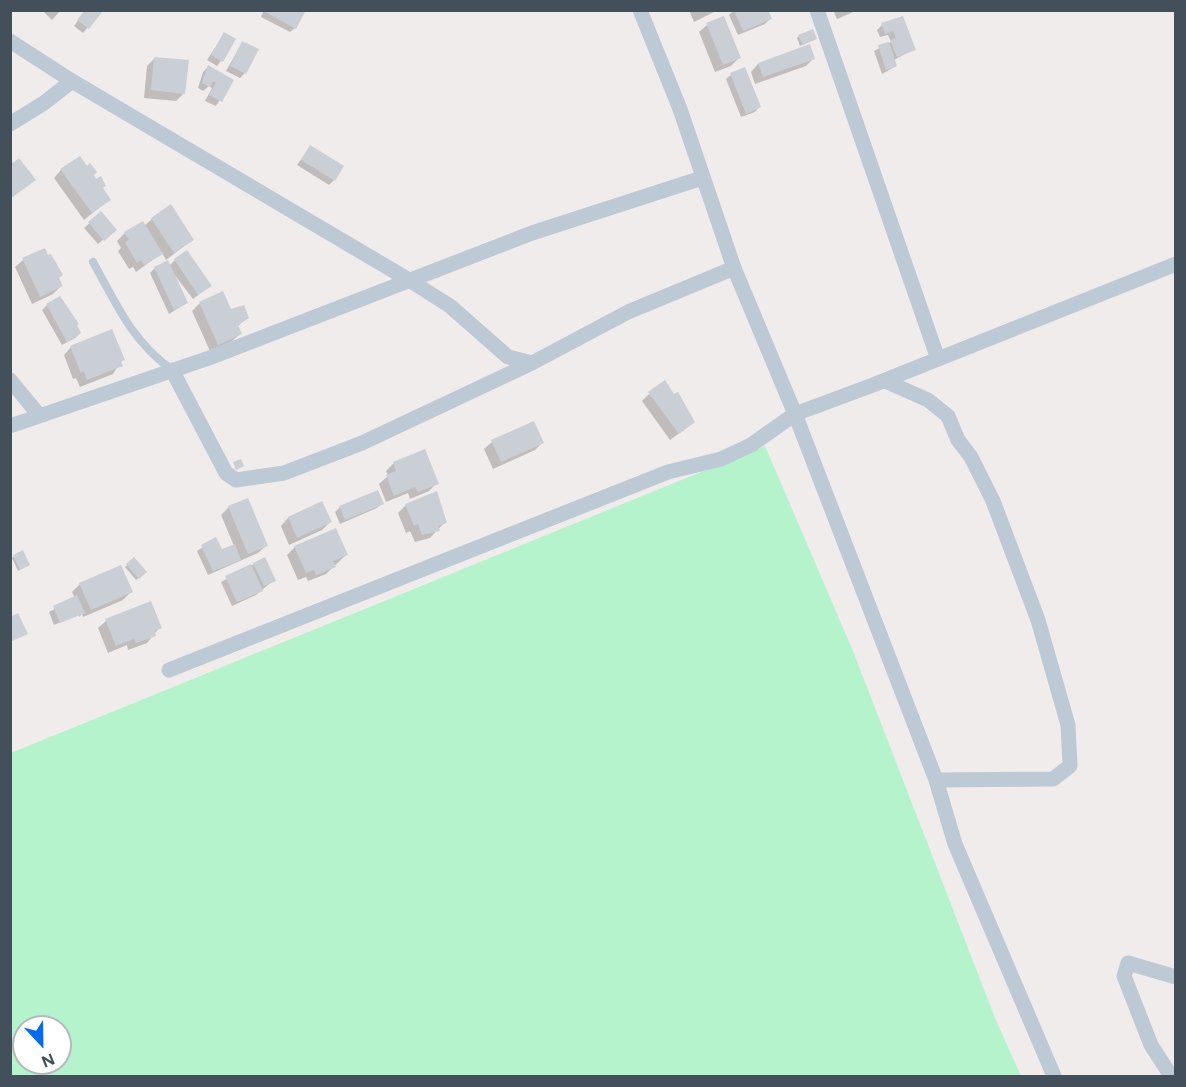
<!DOCTYPE html>
<style>
body{margin:0}
#map{position:relative;width:1186px;height:1087px;overflow:hidden;background:#f0ecec;font-family:Figtree,sans-serif}
canvas{display:block}
.frame{position:absolute;inset:0;border:12px solid #43505c;pointer-events:none}
.north{position:absolute;left:12px;top:1015px;width:60px;height:60px;box-sizing:border-box;background:#fff;border:2px solid #b4b9be;border-radius:50%;rotate:158deg;font-size:16px;font-weight:700;line-height:24px;text-align:center;color:#43505c}
.north::after{content:'';display:block;margin:auto;width:21px;height:27px;background:#046bf1;clip-path:polygon(50% 0,100% 100%,50% 72%,0 100%)}
</style>
<div id="map">
<canvas width="1186" height="1087"></canvas>
<div class="frame"></div>
<div class="north">N</div>
</div>
<script>
const context = document.querySelector('canvas').getContext('2d');
context.lineJoin = 'round';
function fillPath(path, color) {
  context.fillStyle = color;
  context.fill(path, 'evenodd');
}
function strokePath(path, color, width, dash) {
  context.strokeStyle = color;
  context.lineWidth = width;
  context.lineCap = dash ? 'butt' : 'round';
  context.setLineDash(dash || []);
  context.stroke(path);
}
fillPath(new Path2D(`
 M765,446l88,205 142,367 26,58h-1010v-323zM24,1027h36v36h-36z`), '#b4f3cc');
fillPath(new Path2D(`
 M42,10h19l-9,10z
 M86,10l14,3 -17,20 -9,-7z
 M264,10l31,18 -5,4 -29,-15z
 M689,10h29l-24,12z
 M734,10h33l3,9 -5,5 -27,11 -9,-20z
 M833,10h25l-21,9z
 M902,18l12,31 -20,11 2,6 -14,8 -8,-23 17,-9 -3,-7 -8,2 -3,-7 5,-5z
 M707,25l32,33 -8,8 -16,6 -16,-40z
 M224,34l-3,27 -4,5 -10,-6z
 M799,36l16,3 -15,7 -3,-8z
 M242,43l3,30 -5,5 -14,-7z
 M155,58l29,35 -8,8 -32,-3 3,-32z
 M814,58l-8,8 -51,18 -4,-12 7,-8z
 M208,67l24,13 -16,26 -11,-5 7,-13 -3,-2 -6,5 -5,-3 5,-16z
 M731,75l28,32 -4,5 -14,5 -15,-38z
 M310,147l24,33 -5,5 -32,-20z
 M61,170l40,18 8,12 -25,20 -30,-42z
 M101,213l9,21 -12,10 -14,-16z
 M152,219l40,21 -26,20 -4,-7 -26,19 -3,-5 -4,2 -11,-18 3,-3 -4,-7 8,-8 19,-7z
 M23,260l38,26 -8,8 -21,10 -17,-37z
 M175,260l35,26 -17,13 -23,-30 17,34 -18,11 -19,-41 5,-5 14,-2z
 M200,303l47,15 -10,9 3,7 -8,7 -22,10 -18,-40z
 M47,305l28,20 5,8 -5,5 -13,7 -20,-35z
 M71,347l52,12 -10,15 -33,13 -4,-9 -3,1 -9,-24z
 M649,394l36,35 -15,11 -28,-39z
 M534,423l9,19 -8,8 -42,19 -9,-20 8,-7z
 M394,463l43,20 -8,8 -19,8 -2,-6 -22,9 -7,-18 9,-8 -2,-5z
 M321,503l9,19 -8,8 -33,15 -8,-19 7,-8z
 M382,503l-5,5 -37,16 -5,-12 5,-5z
 M406,505l39,17 -15,16 -15,4 -5,-11 -4,2 -8,-20z
 M229,507l37,39 -8,7 -50,22 -11,-24 19,-12 5,12 13,-5 -13,-31z
 M295,547l51,8 -20,19 -18,7 -2,-4 -8,3 -11,-25z
 M14,556l14,9 -10,6 -6,-13z
 M134,559l11,13 -9,8 -11,-13z
 M254,564l20,16 -18,15 -24,11 -11,-24z
 M80,584l51,8 -8,8 -40,17 -1,-3 -3,3v-3l-25,11 -5,-13 26,-14 -3,-6z
 M106,621l54,6 -13,16 -19,7 -1,-5 -19,8 -10,-25z`), '#0003');
fillPath(new Path2D(`
 M85,10l17,2 -13,17 -12,-9z
 M262,10h44l-10,19z
 M734,10h34l4,9 -29,12z
 M724,16l17,42 -18,7 -17,-42z
 M903,16l13,34 -19,7 -7,-17 6,-2 -3,-7 -8,3 -4,-11z
 M813,29l4,10 -14,6 -5,-10z
 M224,32l12,7 -13,23 -12,-7z
 M242,41l17,8 -13,25 -16,-8z
 M889,42l8,24 -11,4 -8,-25z
 M810,44l5,15 -52,18 -5,-14z
 M154,57l35,3 -4,34 -34,-4z
 M208,65l26,15 -12,22 -13,-7 7,-12 -3,-2 -3,6 -8,-4z
 M745,67l16,40 -15,7 -16,-41z
 M310,145l34,21 -9,15 -34,-21z
 M80,156l7,10 3,-3 7,9 -3,3 2,4 5,-3 5,10 -3,2 8,12 -19,13 -32,-44z
 M19,158l17,22 -26,19v-40l3,4z
 M171,204l23,36 -20,13 -23,-35z
 M101,211l16,19 -13,11 -16,-19z
 M143,221l20,33 -19,11 -3,-5 -4,3 -12,-21 4,-2 -5,-8z
 M45,248l3,7 3,-1 12,21 -4,3 4,8 -23,11 -18,-39z
 M187,250l25,36 -14,9 -24,-36z
 M168,260l20,43 -14,7 -20,-43z
 M223,291l8,18 13,-4 5,13 -11,7 4,9 -24,11 -19,-43z
 M60,296l19,28 -2,1 4,8 -14,9 -21,-38z
 M112,329l13,31 -4,1 2,5 -36,14 -3,-9 -3,2 -11,-27z
 M665,380l9,14 4,-2 17,30 -16,12 -31,-42z
 M534,421l10,22 -43,19 -10,-22z
 M425,449l14,35 -21,8 -3,-5 -21,9 -8,-21 10,-4 -3,-9z
 M241,459l3,7 -8,4 -3,-8z
 M378,490l6,14 -39,16 -6,-14z
 M437,491l10,32 -9,3 2,5 -18,4 -4,-11 -4,2 -9,-22z
 M248,498l20,48 -20,8 -20,-48z
 M322,501l10,21 -35,16 -9,-21z
 M336,528l12,27 -15,6 3,6 -20,8 -2,-5 -8,3 -12,-27z
 M216,537l6,12 13,-5 6,16 -28,11 -12,-26z
 M23,550l7,15 -10,5 -7,-15z
 M134,557l13,15 -8,7 -13,-15z
 M265,557l11,24 -12,5 -11,-23z
 M251,564l12,27 -26,11 -12,-26z
 M121,565l12,27 -42,18 -12,-27z
 M77,595l8,18 -25,10 -7,-17z
 M151,601l11,27 -7,3 1,5 -20,7 -2,-4 -18,7 -11,-27z
 M18,613l10,21 -18,8v-25z`), '#caced5');
strokePath(new Path2D(`
 M93,262c24,43 38,78 79,108`), '#bdc9d4', 8);
strokePath(new Path2D(`
 M640,10l40,99 54,159 61,146 141,366 19,64 99,232
 M817,10l121,349
 M10,41l62,40 337,199 41,26 58,51 24,6
 M10,124l34,-21 28,-22
 M172,370l54,103 10,7 48,-7 78,-30 170,-80 96,-51 106,-44
 M10,380l29,35
 M885,381l43,19 20,16 10,24 13,17 22,44 45,119 30,105 2,41 -17,13 -117,1
 M10,426l199,-68 323,-125 170,-55
 M169,670l499,-198 53,-13 30,-14 44,-31 78,-29 303,-121
 M1171,1076l-20,-31 -27,-69 4,-13 48,14`), '#bdc9d4', 15);
</script>
